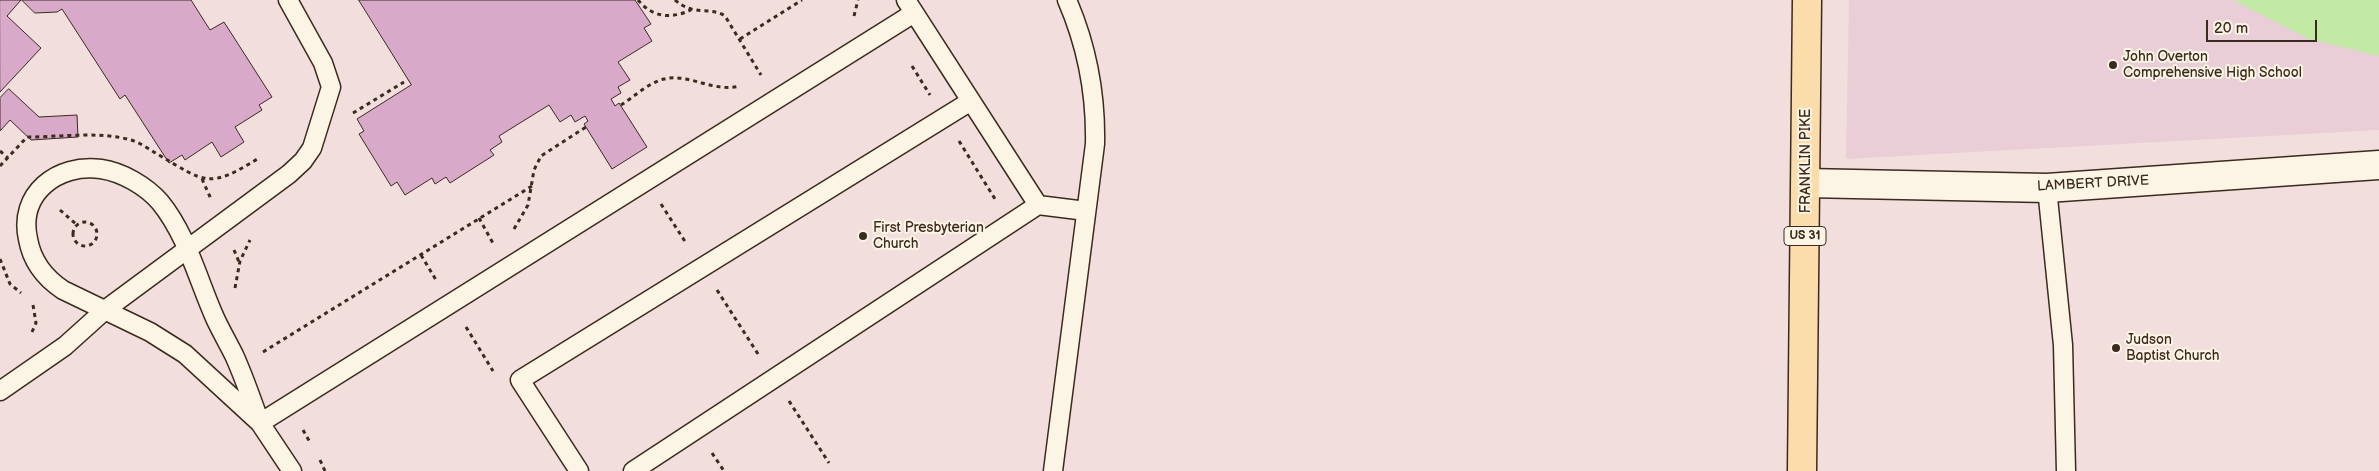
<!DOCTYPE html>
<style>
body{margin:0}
#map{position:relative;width:2379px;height:471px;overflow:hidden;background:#f2dedd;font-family:"Balsamiq Sans",sans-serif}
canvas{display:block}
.scale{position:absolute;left:2206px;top:20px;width:111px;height:22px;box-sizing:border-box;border:2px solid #3b2a1e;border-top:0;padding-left:6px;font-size:15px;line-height:18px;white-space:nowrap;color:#3b2a1e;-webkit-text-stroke:4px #fcf5e5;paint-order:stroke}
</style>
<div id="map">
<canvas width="2379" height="471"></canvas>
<div class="scale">20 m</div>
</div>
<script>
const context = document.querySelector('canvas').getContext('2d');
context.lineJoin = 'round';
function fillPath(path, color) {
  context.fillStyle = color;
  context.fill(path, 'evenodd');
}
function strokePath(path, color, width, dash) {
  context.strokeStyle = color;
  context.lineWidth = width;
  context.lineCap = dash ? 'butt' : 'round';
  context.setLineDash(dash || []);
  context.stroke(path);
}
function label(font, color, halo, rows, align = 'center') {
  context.font = font + ' "Balsamiq Sans",sans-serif';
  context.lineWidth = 4;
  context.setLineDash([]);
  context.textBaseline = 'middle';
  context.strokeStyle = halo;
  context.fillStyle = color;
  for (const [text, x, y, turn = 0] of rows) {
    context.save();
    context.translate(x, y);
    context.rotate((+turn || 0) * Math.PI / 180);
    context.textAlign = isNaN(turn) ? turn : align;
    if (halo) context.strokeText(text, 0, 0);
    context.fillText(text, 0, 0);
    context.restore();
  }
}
fillPath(new Path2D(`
 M1849,0h530v130l-533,29z`), '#eaced7');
fillPath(new Path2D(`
 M2233,0h146v56l-70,-17z`), '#c2eaa5');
const building = new Path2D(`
 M0,0h21l-14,16 34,32 -41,44z
 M22,0h169l19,30 14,-8 48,75 -13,8 3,5 -27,17 9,15 -23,15 -9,-15 -27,18 -3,-5 -13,8 -44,-68 -5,4 -58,-90 -5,3 -22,1z
 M359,0h276l16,24 -7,4 8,13 -34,21 12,18 -12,7 3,6 -10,6 4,7 4,-3 28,44 -35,22 -28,-45 4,-3 -3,-5 -10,6 -4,-7 -11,7 -11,-17 -50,31 3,6 -12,8 4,5 -44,28 -4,-6 -11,7 -3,-6 -27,17 -8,-13 -6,4 -32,-52 5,-3 -7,-12 54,-34z
 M9,89l30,28 38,-2 1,22 -47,3 -21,-20 -10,11v-33z`);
fillPath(building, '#d9a9c9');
strokePath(building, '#3b2a1e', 1);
const lane = new Path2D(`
 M906,0l132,205
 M2047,188l16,157 3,126
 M0,391l65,-45 40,-36 184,-136 14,-13 9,-13 19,-61 -8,-24 -35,-63
 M260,423c-8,-23 -16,-46 -26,-68 -6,-12 -13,-24 -19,-37 -17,-38 -28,-83 -55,-116 -14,-16 -38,-30 -59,-33 -44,-6 -83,25 -73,70 4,23 17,39 35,51l87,42 35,22 75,69 32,48
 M260,423l654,-410
 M579,471l-59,-91 451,-279
 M633,471l405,-266 48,6
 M1053,471l42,-327c1,-50 -8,-98 -28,-144`);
const street = new Path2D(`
 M1806,183l241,5 332,-23`);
const primary = new Path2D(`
 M1802,471l5,-471`);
strokePath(lane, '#3b2a1e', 21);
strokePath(street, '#3b2a1e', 31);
strokePath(primary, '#3b2a1e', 31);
strokePath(new Path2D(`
 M638,0c15,18 33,19 53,10
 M675,0c19,17 35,6 50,16l36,59
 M854,16l4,-16
 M740,39l62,-39
 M912,66l18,29
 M621,105c13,-8 27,-22 43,-26 25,-6 50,14 76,7
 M353,113l51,-31
 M959,141l36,58
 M0,151l8,7
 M0,166l27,-29c34,0 72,-6 104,3 10,3 19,10 28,15 47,28 50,34 100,3
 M202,179l9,20
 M661,204l25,39
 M60,210l17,15
 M479,218l15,27
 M73 234a12 12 0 1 1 24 0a12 12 0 1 1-24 0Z
 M514,229l14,-24 6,-35 7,-14 45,-29
 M234,250l5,12
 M421,255l15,25
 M0,259l10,25 11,9
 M235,288l5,-27 10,-21
 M717,290l41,64
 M466,327l27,44
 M32,332l4,-9 -3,-18
 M263,352l269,-166
 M789,401l40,62
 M303,430l8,14
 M712,453l12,18
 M320,460l5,11`), '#3b2a1e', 3, [4, 4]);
strokePath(lane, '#fcf5e5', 18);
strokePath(street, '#fcf5e5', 28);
strokePath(primary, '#fbddab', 28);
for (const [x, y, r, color] of [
 [2113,65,5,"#3b2a1e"],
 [863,236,5,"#3b2a1e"],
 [2116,348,5,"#3b2a1e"]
]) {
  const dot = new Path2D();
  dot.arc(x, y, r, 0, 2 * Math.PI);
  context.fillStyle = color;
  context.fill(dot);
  strokePath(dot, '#fcf5e5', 2);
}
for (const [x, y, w] of [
 [1805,236,42]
]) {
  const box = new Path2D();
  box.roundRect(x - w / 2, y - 9.5, w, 19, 4);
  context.fillStyle = '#fcf5e5';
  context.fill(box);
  strokePath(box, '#3b2a1e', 1);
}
label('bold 12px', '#3b2a1e', null, [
 ["US 31",1805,236]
]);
label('14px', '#3b2a1e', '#fcf5e5', [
 ["John Overton",2123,57],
 ["Comprehensive High School",2123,73],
 ["First Presbyterian",873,228],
 ["Church",873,244],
 ["Judson",2126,340],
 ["Baptist Church",2126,356]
], 'left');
label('14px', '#3b2a1e', '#fcf5e5', [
 ["FRANKLIN PIKE",1806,161,-90],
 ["LAMBERT DRIVE",2093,184,-3]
]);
</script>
